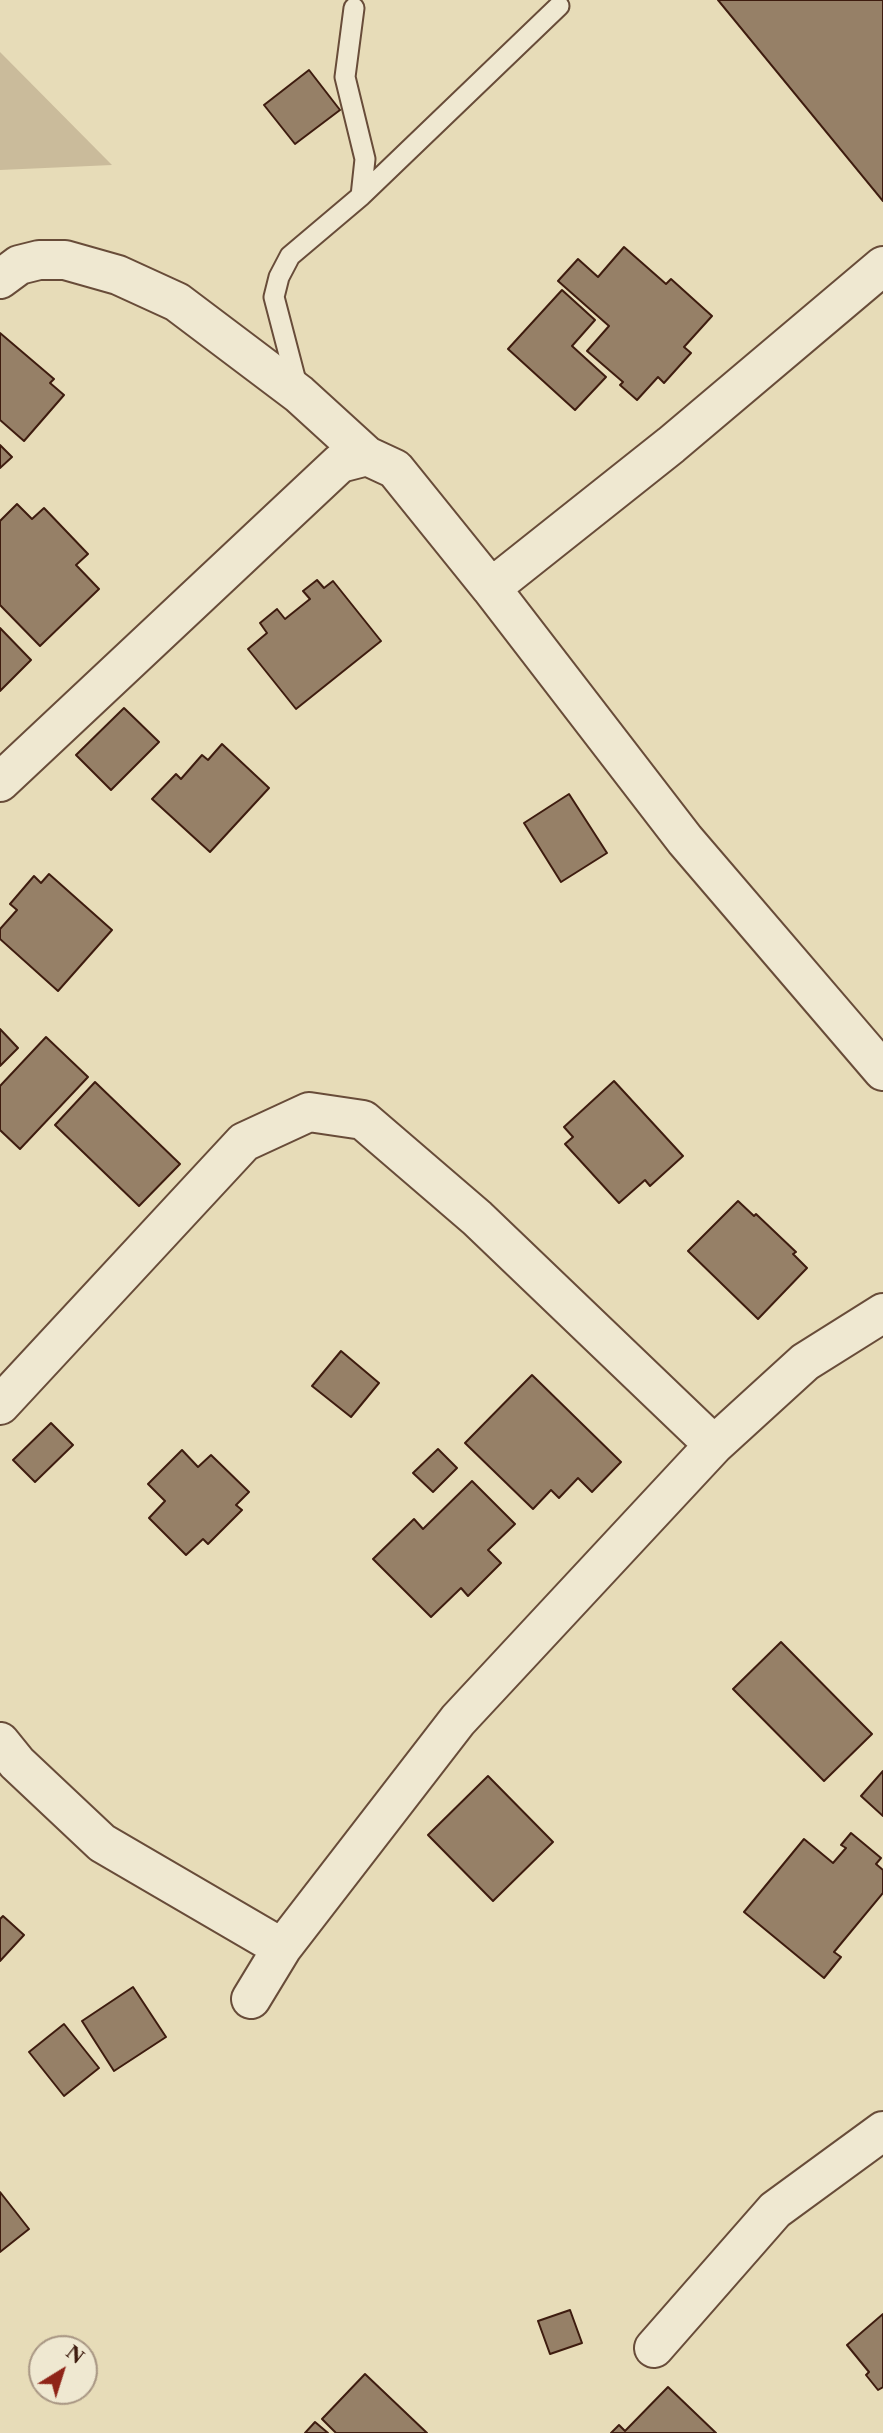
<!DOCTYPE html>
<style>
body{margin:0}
#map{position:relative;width:883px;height:2433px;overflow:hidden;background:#e7dcb8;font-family:"Libre Caslon Text",serif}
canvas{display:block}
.north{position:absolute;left:28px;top:2335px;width:70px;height:70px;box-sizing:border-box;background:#efe8d1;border:2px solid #a89683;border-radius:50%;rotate:38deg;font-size:19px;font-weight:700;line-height:28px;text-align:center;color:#3e1c0f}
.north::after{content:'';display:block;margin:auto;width:24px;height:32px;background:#8f2418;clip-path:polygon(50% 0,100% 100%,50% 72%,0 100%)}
</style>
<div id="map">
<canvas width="883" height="2433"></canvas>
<div class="north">N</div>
</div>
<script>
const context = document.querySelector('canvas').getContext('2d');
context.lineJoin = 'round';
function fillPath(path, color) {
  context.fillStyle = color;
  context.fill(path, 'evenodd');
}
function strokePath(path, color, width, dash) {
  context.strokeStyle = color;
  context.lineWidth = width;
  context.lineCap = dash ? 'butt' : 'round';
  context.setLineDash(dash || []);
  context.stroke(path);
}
fillPath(new Path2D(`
 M0,52l112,113 -112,5z`), '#cabb9b');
const building = new Path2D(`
 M718,0h165v201z
 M309,70l31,40 -45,34 -31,-39z
 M624,247l42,37 5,-5 41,37 -28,31 7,6 -27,30 -6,-6 -21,23 -17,-15 3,-3 -36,-31 22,-25 -51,-45 20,-22 20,18z
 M562,290l33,30 -23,26 34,31 -31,33 -67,-61z
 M0,333l54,46 -4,4 14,12 -40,46 -24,-21z
 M0,445l12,12 -12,11z
 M17,504l15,15 12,-11 44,46 -12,11 23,24 -59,57 -40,-41v-84z
 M317,580l7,8 9,-7 48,60 -85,68 -48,-60 19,-16 -7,-10 17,-14 8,10 25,-20 -7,-8z
 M0,628l31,32 -31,31z
 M124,708l35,34 -48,48 -35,-35z
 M222,744l47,44 -59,64 -58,-53 24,-25 5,5 21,-24 6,5z
 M569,794l38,59 -46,29 -37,-59z
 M49,874l63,56 -54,61 -58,-52v-10l17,-19 -7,-6 24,-28 7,7z
 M0,1029l18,19 -18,18z
 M46,1037l42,40 -68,72 -20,-19v-44z
 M614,1081l69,75 -33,30 -5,-6 -26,23 -54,-59 8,-7 -9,-10z
 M95,1082l85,82 -41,42 -84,-81z
 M738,1201l16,15 2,-2 40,38 -3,2 14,14 -49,51 -70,-68z
 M341,1351l38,32 -28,34 -39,-31z
 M532,1375l89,87 -29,30 -14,-14 -19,20 -8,-8 -18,19 -68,-66z
 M51,1423l22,22 -38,37 -22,-22z
 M438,1449l19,19 -24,24 -20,-19z
 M182,1450l16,17 13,-12 38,37 -13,13 6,5 -34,34 -5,-5 -17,16 -37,-37 16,-17 -17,-17z
 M472,1481l43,43 -27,26 13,13 -33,33 -7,-8 -30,29 -58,-58 41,-40 9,10z
 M781,1642l91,92 -48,47 -91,-92z
 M883,1771v45l-22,-20z
 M488,1776l65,66 -60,59 -65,-66z
 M851,1833l30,25 -5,6 7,6v23l-49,59 7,5 -17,21 -80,-66 60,-73 29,24 13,-15 -5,-3z
 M3,1916l21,19 -24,26v-42z
 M133,1987l33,50 -52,34 -32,-50z
 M64,2024l35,44 -35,28 -35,-44z
 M0,2192l29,37 -29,23z
 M570,2310l12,33 -32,11 -12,-33z
 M883,2314v73l-5,3 -12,-15 3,-3 -22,-27z
 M365,2374l62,59h-91l-14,-14z
 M668,2387l48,46h-105l8,-8 6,6z
 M315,2422l13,11h-23z`);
fillPath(building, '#968067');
strokePath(building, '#3e1c0f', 2);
const lane = new Path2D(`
 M354,8l-9,69 20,82 -4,37
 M298,389l-24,-92 5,-20 11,-21 71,-60 198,-190`);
const street = new Path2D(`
 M0,279l19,-14 20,-5h26l53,15 59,27 122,92 68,62
 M491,588l180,-143 212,-179
 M0,782l340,-319 27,-7 28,13 96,119 194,252 198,231
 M0,1405l244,-263 65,-30 54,8 114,98 237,227
 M0,1742l17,21 85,80 180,105
 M251,1999l31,-51 176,-228 256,-275 91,-83 78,-49
 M654,2348l121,-138 108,-79`);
strokePath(lane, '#684c39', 23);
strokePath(street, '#684c39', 42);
strokePath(lane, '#efe8d1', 19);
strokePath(street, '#efe8d1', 38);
</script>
